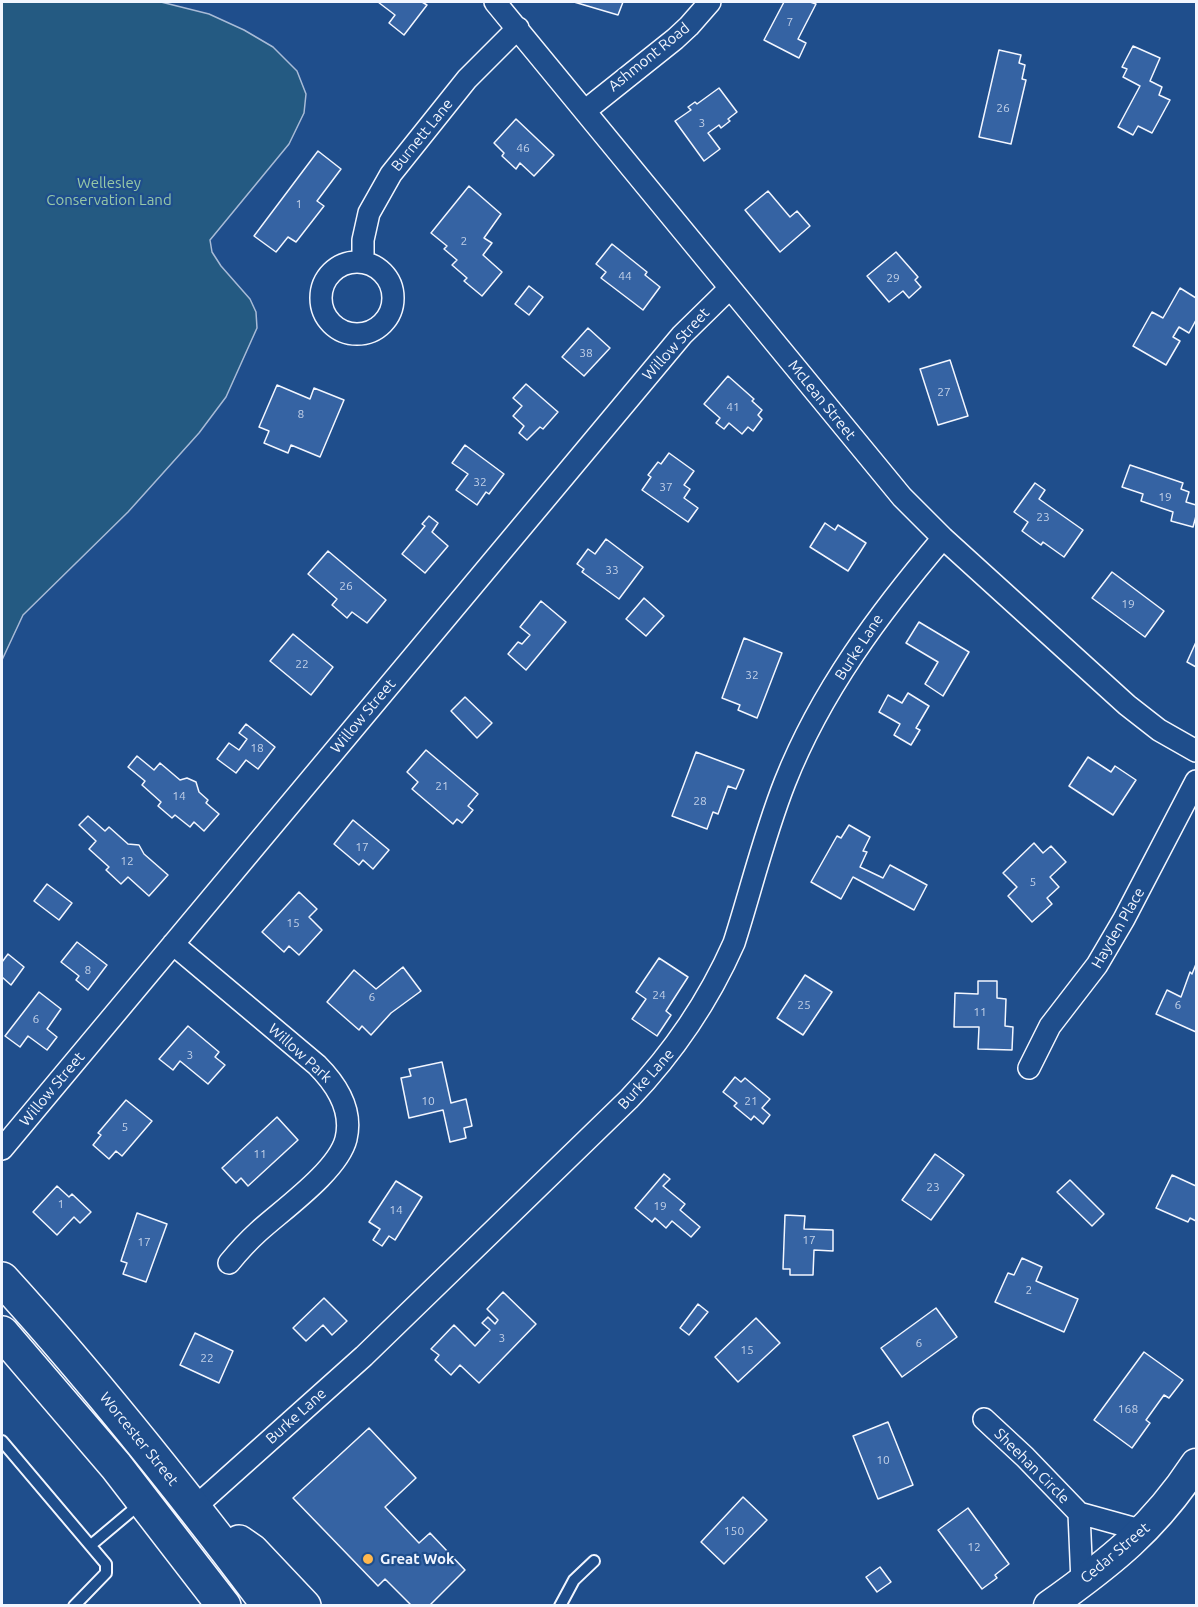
<!DOCTYPE html>
<style>
body{margin:0}
#map{position:relative;width:1198px;height:1607px;overflow:hidden;background:#1f4e8c;font-family:Ubuntu,sans-serif}
canvas{display:block}
.frame{position:absolute;inset:0;border:3px solid #f2f6ff;pointer-events:none}
</style>
<div id="map">
<canvas width="1198" height="1607"></canvas>
<div class="frame"></div>
</div>
<script>
const context = document.querySelector('canvas').getContext('2d');
context.lineJoin = 'round';
function fillPath(path, color) {
  context.fillStyle = color;
  context.fill(path, 'evenodd');
}
function strokePath(path, color, width, dash) {
  context.strokeStyle = color;
  context.lineWidth = width;
  context.lineCap = dash ? 'butt' : 'round';
  context.setLineDash(dash || []);
  context.stroke(path);
}
function label(font, color, halo, rows, align = 'center') {
  context.font = font + ' Ubuntu,sans-serif';
  context.lineWidth = 4.5;
  context.setLineDash([]);
  context.textBaseline = 'middle';
  context.strokeStyle = halo;
  context.fillStyle = color;
  for (const [text, x, y, turn = 0] of rows) {
    context.save();
    context.translate(x, y);
    context.rotate((+turn || 0) * Math.PI / 180);
    context.textAlign = isNaN(turn) ? turn : align;
    if (halo) context.strokeText(text, 0, 0);
    context.fillText(text, 0, 0);
    context.restore();
  }
}
const green = new Path2D(`
 M2,2h159l48,12 35,16 29,17 24,24 9,23 -2,19 -15,31 -79,96 2,12 9,14 29,33 6,13 1,16 -31,69 -27,36 -71,79 -105,103 -21,45z`);
fillPath(green, '#245a82');
strokePath(green, '#a8bbd7', 1.5);
const building = new Path2D(`
 M378,2h44l5,3 -23,30 -15,-12 6,-8z
 M574,2h49l-5,13z
 M784,2h26l6,2 -18,35 8,4 -7,15 -35,-18z
 M1133,46l27,12 -10,23 12,6 -3,8 11,5 -18,33 -14,-7 -5,9 -15,-8 22,-41 -17,-9 4,-8 -5,-2z
 M999,50l22,5 -2,8 6,2 -3,14 4,1 -15,64 -32,-7z
 M719,88l18,24 -9,7 2,2 -9,7 -2,-3 -11,8 12,16 -16,12 -29,-40 16,-11 -3,-3 7,-5 2,2z
 M516,119l38,36 -20,21 -14,-13 -4,6 -14,-13 2,-3 -10,-10z
 M318,151l23,18 -24,32 7,5 -28,36 -8,-5 -12,15 -22,-16z
 M469,186l32,28 -17,24 8,5 -9,12 19,17 -20,24 -18,-15 3,-3 -15,-13 5,-5 -13,-11 3,-3 -16,-13z
 M768,191l22,26 7,-6 13,15 -30,26 -35,-42z
 M612,244l35,28 -2,3 15,12 -17,23 -42,-32 5,-6 -10,-8z
 M896,252l22,25 -3,3 6,7 -12,11 -6,-7 -14,11 -22,-26z
 M529,286l14,11 -14,18 -14,-11z
 M1180,288l16,10v22l-7,13 -10,-6 -6,10 7,4 -14,24 -33,-19 19,-34 11,6z
 M588,328l22,20 -26,28 -22,-19z
 M950,360l18,56 -30,9 -18,-56z
 M728,376l26,23 -2,2 10,9 -4,5 4,4 -9,12 -5,-4 -6,7 -13,-11 -5,6 -8,-6 4,-5 -16,-14z
 M526,384l32,28 -15,17 -3,-2 -13,13 -8,-7 5,-7 -11,-10 9,-10 -9,-8z
 M277,385l33,14 4,-11 30,12 -24,57 -29,-12 -3,8 -24,-10 5,-12 -10,-4z
 M465,445l39,29 -15,20 -3,-2 -9,13 -21,-15 12,-16 -16,-11z
 M669,453l25,18 -10,14 6,4 -6,9 14,10 -10,14 -46,-32 9,-13 -3,-2 10,-13 3,2z
 M1130,465l53,18 -2,6 8,3 -3,10 10,3v11l-3,11 -22,-6 2,-9 -32,-11 2,-7 -21,-7z
 M1035,483l10,7 -6,9 44,31 -19,27 -21,-15 -2,3 -19,-14 6,-9 -14,-10z
 M429,516l9,7 -6,9 16,14 -23,27 -23,-19 23,-28 -3,-2z
 M825,523l10,7 3,-5 28,18 -18,28 -38,-24z
 M606,539l37,28 -24,32 -37,-27 2,-3 -7,-5 11,-15 7,5z
 M328,551l58,49 -19,23 -15,-11 -5,6 -15,-13 5,-6 -29,-25z
 M1112,572l52,39 -19,26 -53,-39z
 M644,598l20,18 -18,20 -20,-17z
 M541,601l25,21 -40,48 -18,-16 10,-12 4,2 8,-9 -10,-8z
 M919,622l50,30 -26,44 -18,-12 13,-22 -32,-19z
 M293,634l40,33 -22,28 -41,-34z
 M744,638l38,15 -25,65 -19,-8 2,-5 -18,-7z
 M1196,642v25l-9,-5z
 M908,693l21,13 -13,22 4,2 -9,15 -17,-10 6,-11 -21,-12 9,-17 14,8z
 M465,697l27,26 -15,15 -26,-27z
 M246,724l29,23 -17,22 -12,-9 -10,13 -19,-14 12,-16 10,7 8,-11 -8,-6z
 M426,750l52,44 -10,12 5,4 -11,13 -5,-4 -4,5 -41,-35 6,-7 -11,-10z
 M696,752l48,18 -8,19 -8,-3 -10,28 -5,-2 -6,17 -35,-13z
 M137,756l17,14 6,-7 20,17 7,-2 9,4 3,10 9,8 -2,3 13,11 -15,17 -10,-9 -4,5 -15,-12 -3,3 -14,-12 3,-4 -19,-17 3,-4 -17,-14z
 M1088,757l23,15 4,-6 21,14 -23,35 -44,-29z
 M88,816l17,15 4,-4 19,17 11,1 5,9 24,21 -19,21 -21,-19 -7,7 -15,-14 3,-3 -20,-18 7,-8 -17,-16z
 M353,820l36,30 -16,19 -10,-9 -4,5 -25,-21z
 M849,825l21,12 -7,14 4,1 -7,15 23,11 7,-13 37,20 -13,25 -61,-33 -12,22 -30,-17 26,-46 4,2z
 M1034,843l9,10 8,-7 15,16 -16,15 9,10 -12,11 5,6 -20,18 -24,-26 9,-9 -14,-14z
 M47,884l25,19 -13,17 -25,-19z
 M299,892l18,17 -8,8 13,13 -23,25 -10,-9 -5,6 -22,-20z
 M77,942l30,23 -19,25 -12,-10 3,-4 -18,-14z
 M8,954l16,13 -13,18 -9,-8v-15z
 M659,958l29,19 -22,34 5,4 -14,21 -25,-17 14,-20 -10,-7z
 M1196,964v68l-40,-18 11,-24 14,7 9,-25 2,2z
 M403,967l18,24 -30,22 -20,22 -9,-9 -3,4 -32,-28 27,-32 22,19z
 M805,975l27,17 -29,43 -26,-17z
 M978,981h19v17l9,1 -1,27 8,1 -1,23 -34,-1 1,-22h-25l1,-34 23,1z
 M39,992l22,17 -14,20 10,8 -10,13 -19,-14 -8,11 -15,-11z
 M188,1026l31,26 -4,5 10,8 -17,19 -28,-23 -7,9 -14,-11z
 M442,1062l9,41 15,-4 6,27 -8,2 2,10 -16,4 -7,-32 -34,8 -8,-40 10,-2 -2,-7z
 M735,1077l6,5 4,-4 25,21 -8,9 8,7 -7,9 -9,-8 -3,4 -17,-14 3,-3 -14,-11z
 M126,1100l26,21 -30,35 -6,-5 -7,8 -16,-14 8,-10 -3,-2z
 M277,1117l21,23 -50,46 -7,-8 -5,5 -14,-15z
 M935,1154l29,21 -33,45 -29,-20z
 M664,1174l6,5 -7,7 22,18 -5,6 20,17 -9,10 -19,-16 -6,7 -11,-10 -3,4 -17,-14z
 M1172,1175l24,11v35l-6,-3 -2,4 -32,-14z
 M1070,1180l34,34 -12,12 -35,-34z
 M396,1181l26,16 -27,43 -6,-4 -7,10 -9,-6 7,-11 -11,-7z
 M57,1186l12,11 3,-3 19,18 -11,11 -6,-6 -17,18 -24,-23z
 M137,1213l30,11 -21,58 -23,-8 4,-11 -6,-2z
 M785,1215l20,1 -1,13 29,1v21l-19,-1 -1,25h-23v-6h-7z
 M1022,1258l20,9 -6,14 42,18 -14,33 -69,-30 13,-29 6,2z
 M503,1292l33,32 -57,59 -19,-18 -9,10 -16,-15 4,-5 -8,-6 23,-24 21,21 15,-16 -8,-7 6,-6 7,7 3,-4 -11,-11z
 M324,1298l23,23 -15,14 -9,-10 -17,16 -13,-13z
 M698,1304l10,8 -19,23 -9,-7z
 M936,1308l21,29 -55,40 -21,-29z
 M756,1318l24,25 -42,39 -23,-25z
 M195,1333l38,18 -14,32 -39,-18z
 M1144,1352l39,28 -14,18 -5,-3 -18,25 4,3 -18,25 -38,-28z
 M888,1422l25,63 -35,14 -25,-63z
 M369,1428l47,50 -31,29 34,36 11,-10 35,37 -36,36h-17l-27,-27 -7,7 -85,-88z
 M743,1497l24,23 -43,44 -23,-22z
 M968,1508l41,56 -14,11 2,3 -15,11 -44,-59z
 M880,1567l11,15 -14,10 -11,-15z`);
fillPath(building, '#3563a3');
strokePath(building, '#f2f6ff', 1.5);
const lane = new Path2D(`
 M2,1441l104,123v9l-32,33
 M91,1545l50,-42
 M560,1606l14,-26 20,-19`);
const street = new Path2D(`
 M495,2l407,495 41,41 184,167 32,25 37,21
 M586,110l89,-71 14,-13 21,-24
 M321 298a36 36 0 1 1 72 0a36 36 0 1 1-72 0Z
 M363,262v-22l6,-27 22,-39 76,-95 51,-51
 M173,944l144,121c19,19 36,45 29,74 -8,32 -64,71 -88,93 -11,10 -20,20 -29,31
 M1029,1068l21,-42 47,-61 27,-46 72,-138
 M2,1149l680,-814 48,-47
 M984,1419l41,38 54,56 65,18
 M194,1508l170,-152 265,-257c44,-46 79,-97 105,-156 17,-53 30,-108 51,-161 36,-91 95,-170 158,-244
 M1079,1513l3,69`);
const secondary = new Path2D(`
 M1049,1606c62,-44 105,-78 147,-142`);
const highway = new Path2D(`
 M2,1279c95,104 182,214 267,327
 M2,1333l114,133 108,140
 M239,1542l13,9 52,55`);
strokePath(lane, '#f2f6ff', 14);
strokePath(street, '#f2f6ff', 24);
strokePath(secondary, '#f2f6ff', 33);
strokePath(highway, '#f2f6ff', 36);
strokePath(lane, '#1f4e8c', 10);
strokePath(street, '#1f4e8c', 21);
strokePath(secondary, '#1f4e8c', 30);
strokePath(highway, '#1f4e8c', 33);
for (const [x, y, r, color] of [
 [368,1559,6,"#ffb74d"]
]) {
  const dot = new Path2D();
  dot.arc(x, y, r, 0, 2 * Math.PI);
  context.fillStyle = color;
  context.fill(dot);
  strokePath(dot, '#1f4e8c', 2);
}
label('12px', '#c3d1e8', null, [
 ["7",790,22],
 ["26",1003,108],
 ["3",702,123],
 ["46",523,148],
 ["1",299,204],
 ["2",464,241],
 ["44",625,276],
 ["29",893,278],
 ["38",586,353],
 ["27",944,392],
 ["41",733,407],
 ["8",301,414],
 ["32",480,482],
 ["37",666,487],
 ["19",1165,497],
 ["23",1043,517],
 ["33",612,570],
 ["26",346,586],
 ["19",1128,604],
 ["22",302,664],
 ["32",752,675],
 ["18",257,748],
 ["21",442,786],
 ["14",179,796],
 ["28",700,801],
 ["17",362,847],
 ["12",127,861],
 ["5",1033,882],
 ["15",293,923],
 ["8",88,970],
 ["24",659,995],
 ["6",372,997],
 ["25",804,1005],
 ["6",1178,1005],
 ["11",980,1012],
 ["6",36,1019],
 ["3",190,1055],
 ["10",428,1101],
 ["21",751,1101],
 ["5",125,1127],
 ["11",260,1154],
 ["23",933,1187],
 ["1",61,1204],
 ["19",660,1206],
 ["14",396,1210],
 ["17",809,1240],
 ["17",144,1242],
 ["2",1029,1290],
 ["3",502,1338],
 ["6",919,1343],
 ["15",747,1350],
 ["22",207,1358],
 ["168",1128,1409],
 ["10",883,1460],
 ["150",734,1531],
 ["12",974,1547]
]);
label('15px', '#f2f6ff', '#1f4e8c', [
 ["Ashmont Road",649,57,-39],
 ["Burnett Lane",422,135,-51],
 ["Willow Street",676,344,-48],
 ["McLean Street",822,400,51],
 ["Burke Lane",859,647,-57],
 ["Willow Street",363,716,-50],
 ["Hayden Place",1118,928,-60],
 ["Willow Park",300,1053,42],
 ["Burke Lane",646,1079,-48],
 ["Willow Street",52,1089,-50],
 ["Burke Lane",296,1416,-42],
 ["Worcester Street",139,1439,51],
 ["Sheehan Circle",1032,1466,45],
 ["Cedar Street",1115,1553,-40]
]);
label('15px', '#97c8a6', '#1f4e8c', [
 ["Wellesley",109,183],
 ["Conservation Land",109,200]
]);
label('bold 15px', '#f2f6ff', '#1f4e8c', [
 ["Great Wok",380,1559]
], 'left');
</script>
